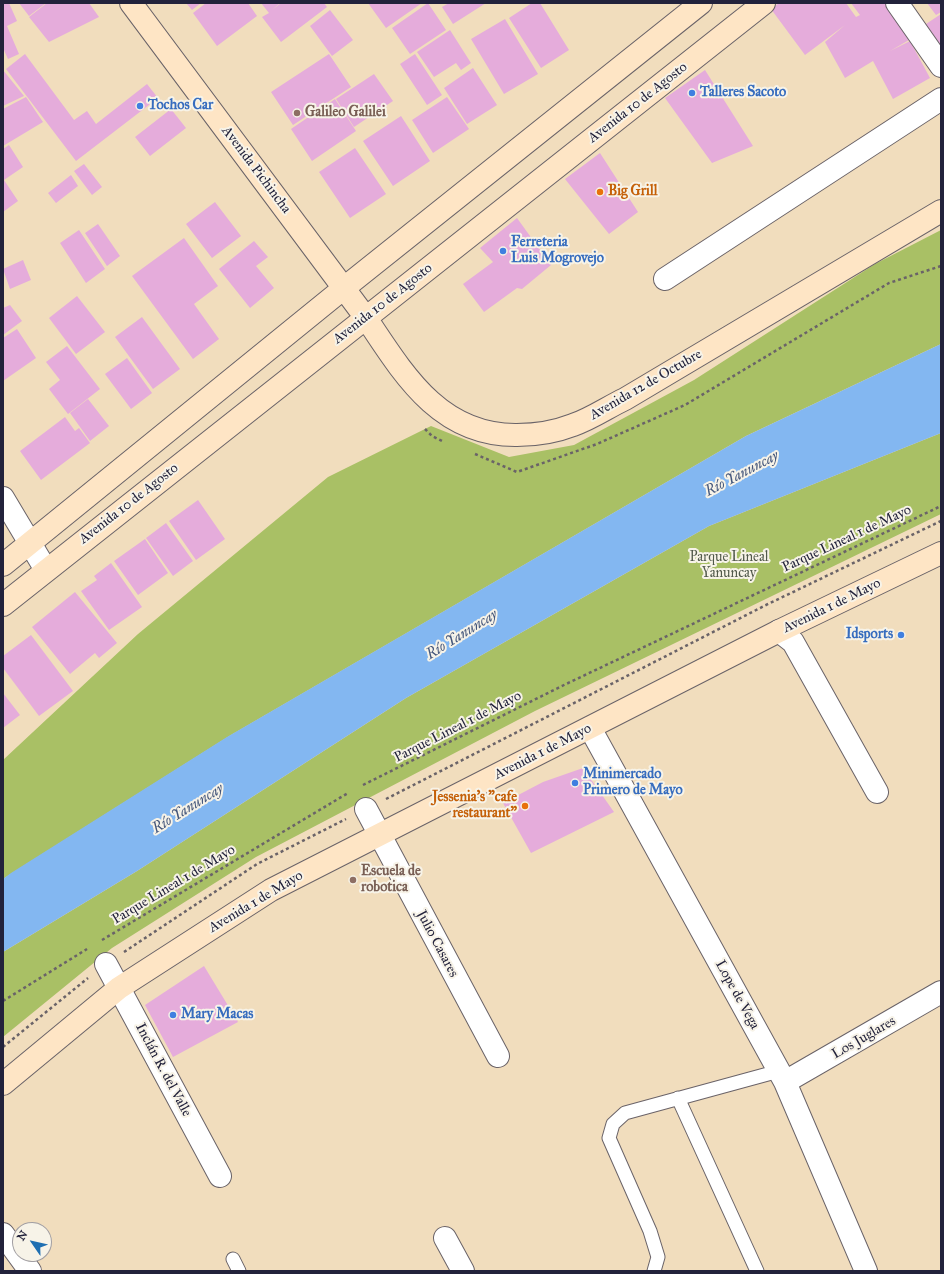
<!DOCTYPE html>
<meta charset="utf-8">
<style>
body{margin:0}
#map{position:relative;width:944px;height:1274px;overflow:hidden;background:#f1ddbd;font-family:"IM FELL Great Primer",serif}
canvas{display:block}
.frame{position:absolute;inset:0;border:4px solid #22223b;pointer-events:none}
.north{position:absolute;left:12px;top:1222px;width:40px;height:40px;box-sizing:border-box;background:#f7f3e8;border:1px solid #a29fa3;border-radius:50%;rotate:304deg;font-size:11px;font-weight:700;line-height:16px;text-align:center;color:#22223b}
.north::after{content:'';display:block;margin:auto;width:14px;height:18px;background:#1f6fb2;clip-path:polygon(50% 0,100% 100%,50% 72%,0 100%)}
</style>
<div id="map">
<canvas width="944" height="1274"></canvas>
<div class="frame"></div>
<div class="north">N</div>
</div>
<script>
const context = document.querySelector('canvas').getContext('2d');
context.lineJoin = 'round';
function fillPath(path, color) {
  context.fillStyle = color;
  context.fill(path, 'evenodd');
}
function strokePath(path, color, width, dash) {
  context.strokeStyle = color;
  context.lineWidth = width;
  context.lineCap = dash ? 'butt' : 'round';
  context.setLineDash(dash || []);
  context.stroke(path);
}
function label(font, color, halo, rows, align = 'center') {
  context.font = font + ' "IM FELL Great Primer",serif';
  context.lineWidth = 4;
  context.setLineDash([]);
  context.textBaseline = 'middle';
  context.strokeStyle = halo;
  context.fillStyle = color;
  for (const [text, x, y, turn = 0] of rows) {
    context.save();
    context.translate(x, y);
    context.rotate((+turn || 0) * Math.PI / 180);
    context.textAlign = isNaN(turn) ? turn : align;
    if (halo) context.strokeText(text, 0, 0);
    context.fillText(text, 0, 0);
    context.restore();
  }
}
fillPath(new Path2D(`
 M941,230v114l-195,92 -515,299 -228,144v-119l135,-126 190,-157 103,-51 78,31 65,-12 120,-65 181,-116z
 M941,433v81l-406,197 -279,146 -144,91 -109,89v-85l134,-81 269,-173 303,-172z`), '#a9c065');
fillPath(new Path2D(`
 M941,344v89l-232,93 -303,172 -269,173 -134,81v-73l8,-6 216,-136 519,-301z`), '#83b7f1');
fillPath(new Path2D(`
 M9,3l8,18 -10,5 12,28 -11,5 -5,-11v-44z
 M19,3h27l-17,13z
 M47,3h42l10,14 -50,25 -20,-25z
 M186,3h15l-9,7z
 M206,3h42l9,13 -40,30 -24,-33z
 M261,3h19l-8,7 9,-7h43l3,4 -46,35 -19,-25 7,-4z
 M368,3h54l-36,25z
 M428,3l18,27 -36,24 -18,-26z
 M449,3h37l-33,21 -11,-17z
 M532,3h8l29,47 -28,18 -32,-50z
 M779,3h67l10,14 4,-2 -9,-12h38l20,37 -19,11 20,-10 20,37 -37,21 -20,-38 -28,17 -20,-36 20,-17 -40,30 -34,-46z
 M927,3h14v9l-5,3z
 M330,10l23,30 -21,16 -22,-30z
 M941,14v32l-15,-22z
 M505,19l33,55 -34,20 -33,-55z
 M450,30l21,33 -10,7 -5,-7 -22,14 -17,-25z
 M25,54l49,66 13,-9 9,13 51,-40 11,14 -82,63 -70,-92z
 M329,54l22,33 -58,38 -22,-33z
 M415,54l27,41 -15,10 -27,-41z
 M473,68l24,37 -30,19 -23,-36z
 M3,70l21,26 -21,10z
 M705,70l48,76 -41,17 -47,-65z
 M374,74l19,27 -39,26 -18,-28z
 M26,97l17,25 -40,24v-37z
 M447,97l22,32 -36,24 -21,-33z
 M335,99l21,32 -44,30 -21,-32z
 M171,109l15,19 -36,28 -15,-19z
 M401,116l29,45 -37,25 -30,-45z
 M9,145l14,22 -19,13 14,21 -15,11v-63z
 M355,148l31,46 -36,24 -31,-46z
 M600,153l38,59 -29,22 -44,-55z
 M84,164l18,23 -10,8 -18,-24z
 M71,175l7,11 -22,17 -8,-10z
 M215,202l26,34 -29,22 -26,-34z
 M517,218l34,47 -29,24 -5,-1 -33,24 -21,-28 30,-22 -13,-14z
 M98,224l22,32 -13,10 -22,-33z
 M79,230l26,39 -19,14 -26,-40z
 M184,238l34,48 -24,18 25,35 -26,20 -61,-83z
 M254,241l14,16 -12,9 18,22 -24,20 -31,-39z
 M23,260l8,20 -21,9 -7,-20z
 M77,296l28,36 -29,22 -27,-36z
 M10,305l12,16 -19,14v-27z
 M142,317l38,52 -27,20 -38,-52z
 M17,329l19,29 -33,23v-43z
 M67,346l33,43 -32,25 -19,-25 11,-9 -14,-18z
 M127,358l25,35 -21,16 -26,-35z
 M88,399l21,27 -19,15 -20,-28z
 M65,417l10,14 4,-3 11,15 -49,37 -21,-29z
 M198,500l27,39 -29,21 -27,-39z
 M166,523l27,38 -20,15 -27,-38z
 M145,539l23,34 -30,22 -24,-34z
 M111,563l31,44 -33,23 -28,-39 16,-11 -3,-4z
 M75,592l42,51 -18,15 -4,-5 -25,21 -38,-47z
 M31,635l42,56 -34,25 -36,-48v-12z
 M3,693l17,22 -17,13z
 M583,768l31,44 -83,41 -28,-50 40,-21z
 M204,966l34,56 -65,35 -28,-52z`), '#e5acdb');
const lane = new Path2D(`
 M678,1098l79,173
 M233,1259l6,12
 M654,1271l4,-14 -8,-26 -41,-93 4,-14 12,-11 154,-42`);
const street = new Path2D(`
 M897,3l44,63
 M665,279l276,-180
 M3,498l43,72
 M779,631l14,11 84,150
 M590,728l195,354 81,189
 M366,809l132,247
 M106,964l114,212
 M785,1082l156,-90
 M3,1234l27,37
 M445,1238l18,33`);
const secondary = new Path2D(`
 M131,3l235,315c38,57 74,118 151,117 19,0 38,-3 56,-10 18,-6 35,-18 52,-26l316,-188
 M3,565l341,-277 357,-285
 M3,605l761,-602
 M3,1084l116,-96 152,-98 508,-259 162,-78`);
strokePath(lane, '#6a6368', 15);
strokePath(street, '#6a6368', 24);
strokePath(secondary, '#6a6368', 24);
strokePath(new Path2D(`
 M425,429l7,7 10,5
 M475,454l42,18 80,-28 88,-39 204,-122 52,-17
 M363,785l201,-100 377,-179
 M386,799l380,-194 175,-84
 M102,940l246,-147
 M124,952l133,-88 89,-45
 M3,1001l84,-52
 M3,1047l85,-69`), '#6a6368', 2.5, [3, 3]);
strokePath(lane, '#fff', 13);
strokePath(street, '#fff', 22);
strokePath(secondary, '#fee5c5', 22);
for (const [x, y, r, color] of [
 [692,93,4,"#3f7fe0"],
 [140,106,4,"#3f7fe0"],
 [297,113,4,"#8d6e63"],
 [600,192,4,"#e8710a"],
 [503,251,4,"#3f7fe0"],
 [901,635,4,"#3f7fe0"],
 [575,783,4,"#3f7fe0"],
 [525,806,4,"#e8710a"],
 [353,880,4,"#8d6e63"],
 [173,1015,4,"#3f7fe0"]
]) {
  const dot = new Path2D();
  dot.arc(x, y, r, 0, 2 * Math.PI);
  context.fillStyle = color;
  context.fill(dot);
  strokePath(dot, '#f7f3e8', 1.5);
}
label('bold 14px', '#366cbe', '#f7f3e8', [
 ["Talleres Sacoto",700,93],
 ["Tochos Car",148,106],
 ["Ferreteria",511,243],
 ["Luis Mogrovejo",511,259],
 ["Idsports",893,635,"right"],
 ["Minimercado",583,775],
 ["Primero de Mayo",583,791],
 ["Mary Macas",181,1015]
], 'left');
label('14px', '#22223b', '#f7f3e8', [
 ["Avenida 10 de Agosto",638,103,-38],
 ["Avenida Pichincha",256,170,53],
 ["Avenida 10 de Agosto",383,304,-38],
 ["Avenida 12 de Octubre",646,385,-30],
 ["Avenida 10 de Agosto",129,504,-38],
 ["Parque Lineal 1 de Mayo",847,539,-25],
 ["Avenida 1 de Mayo",832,606,-26],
 ["Parque Lineal 1 de Mayo",458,727,-27],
 ["Avenida 1 de Mayo",543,752,-27],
 ["Parque Lineal 1 de Mayo",174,885,-31],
 ["Avenida 1 de Mayo",256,902,-31],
 ["Julio Casares",437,944,62],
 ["Lope de Vega",737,995,61],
 ["Los Juglares",864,1038,-30],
 ["Inclán R. del Valle",163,1070,62]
]);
label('bold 14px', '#785e54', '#f7f3e8', [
 ["Galileo Galilei",305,113],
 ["Escuela de",361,872],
 ["robotica",361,888]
], 'left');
label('bold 14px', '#c56008', '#f7f3e8', [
 ["Big Grill",608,192],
 ["Jessenia's \"cafe",517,798,"right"],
 ["restaurant\"",517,814,"right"]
], 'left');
label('14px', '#51594a', '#f7f3e8', [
 ["Parque Lineal",729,558],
 ["Yanuncay",729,574]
]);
label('italic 15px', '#44567b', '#f7f3e8', [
 ["Río Yanuncay",742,474,-28],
 ["Río Yanuncay",462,635,-32],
 ["Río Yanuncay",188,809,-32]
]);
</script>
